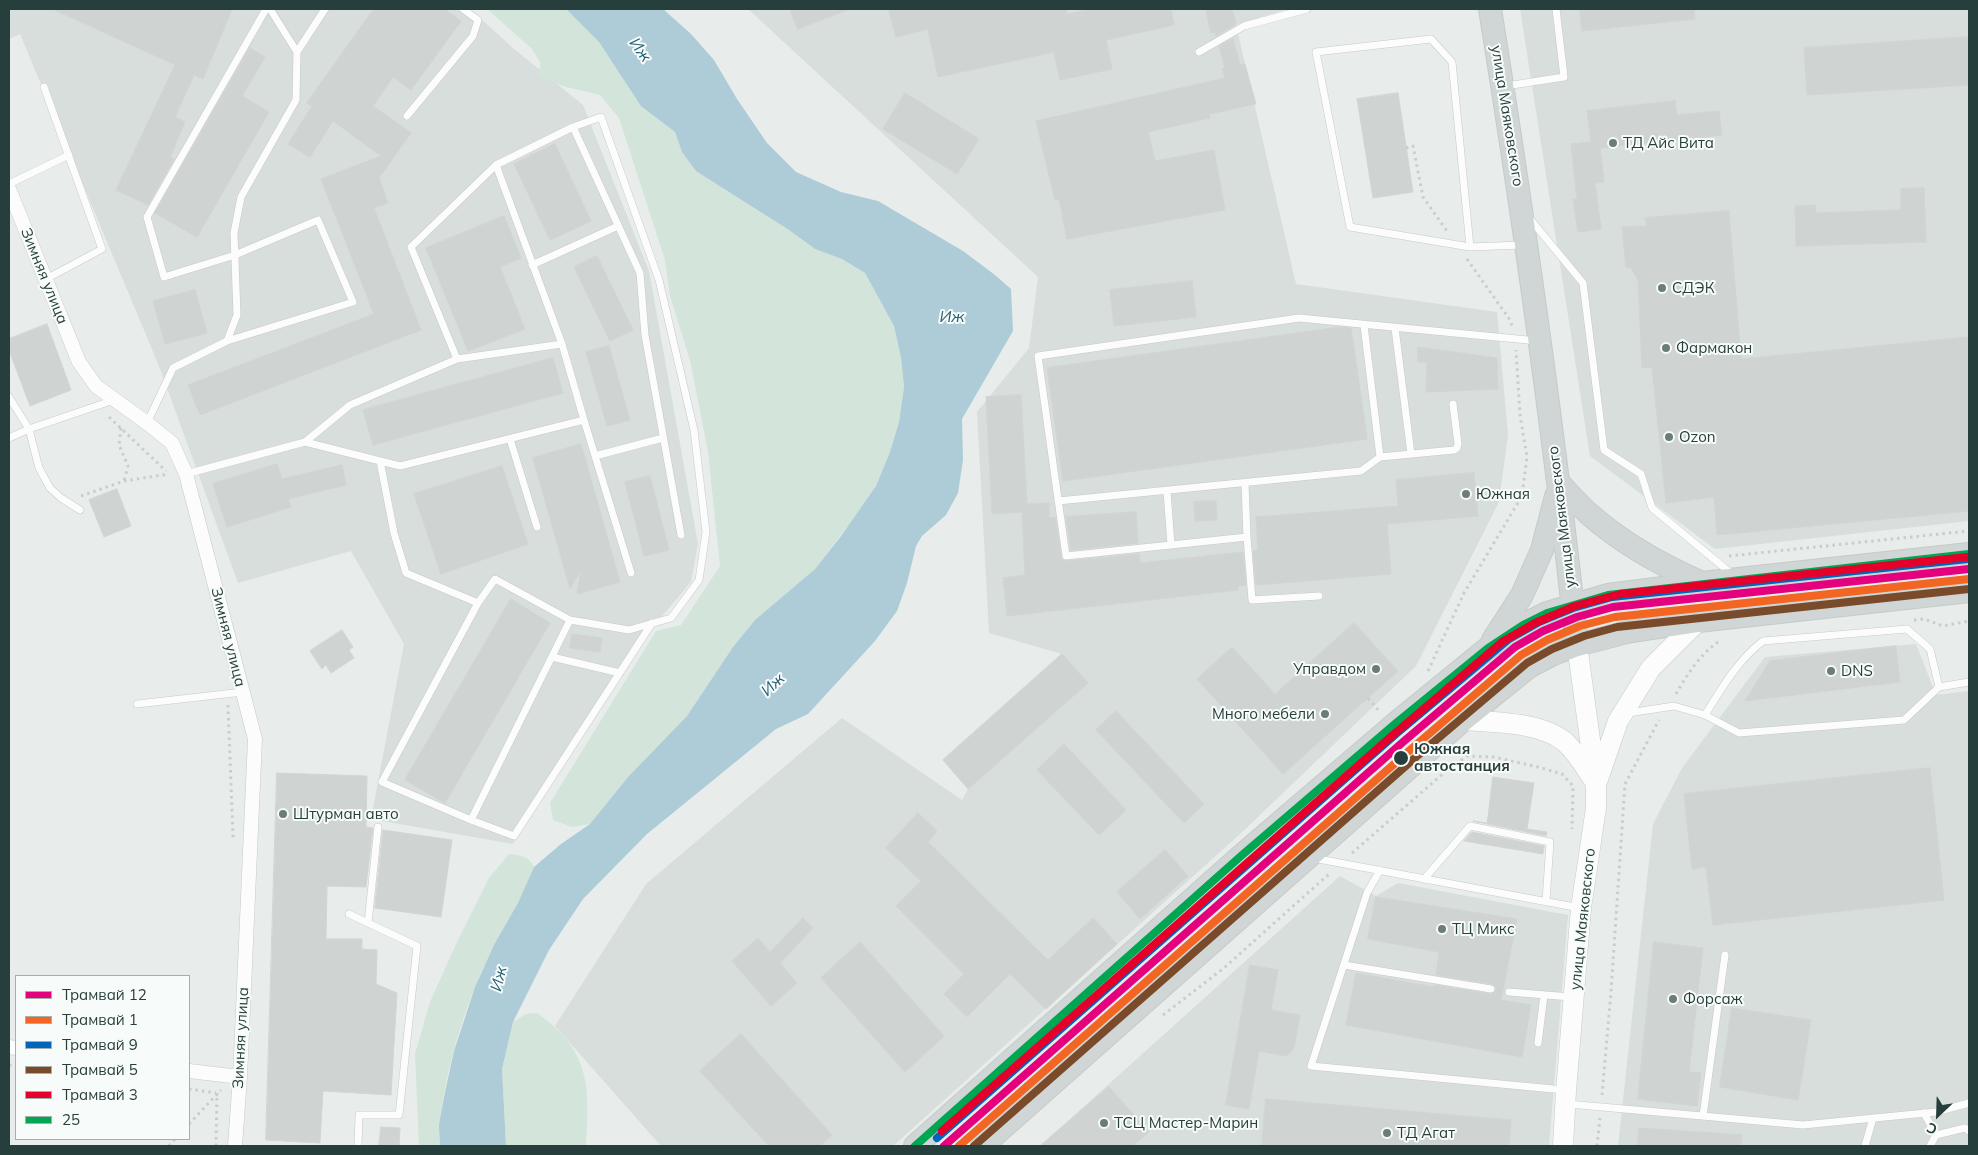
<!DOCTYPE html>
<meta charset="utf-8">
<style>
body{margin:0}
#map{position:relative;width:1978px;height:1155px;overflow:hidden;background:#e8edeb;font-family:Mulish,sans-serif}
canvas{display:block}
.frame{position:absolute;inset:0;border:10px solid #273f3c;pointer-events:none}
.legend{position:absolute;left:15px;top:975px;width:175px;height:165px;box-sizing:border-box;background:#f7fbf9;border:1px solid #a4b0ad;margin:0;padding:6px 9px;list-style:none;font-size:15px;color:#273f3c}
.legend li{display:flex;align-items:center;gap:10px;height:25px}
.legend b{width:25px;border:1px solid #a4b0ad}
.north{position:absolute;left:1913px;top:1090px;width:50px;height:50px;-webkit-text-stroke:4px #f7fbf9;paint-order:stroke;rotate:204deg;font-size:14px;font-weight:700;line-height:20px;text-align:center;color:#273f3c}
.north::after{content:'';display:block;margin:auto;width:18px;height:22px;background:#273f3c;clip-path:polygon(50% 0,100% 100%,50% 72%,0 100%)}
</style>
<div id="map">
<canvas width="1978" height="1155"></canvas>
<div class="frame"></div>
<ul class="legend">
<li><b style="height:6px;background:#e5007d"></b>Трамвай 12</li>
<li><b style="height:6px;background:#f26522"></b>Трамвай 1</li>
<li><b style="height:6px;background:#0065bd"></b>Трамвай 9</li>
<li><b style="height:6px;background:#7a4b2a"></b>Трамвай 5</li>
<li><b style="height:6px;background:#e4002b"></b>Трамвай 3</li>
<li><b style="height:6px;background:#00a651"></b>25</li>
</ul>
<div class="north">С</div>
</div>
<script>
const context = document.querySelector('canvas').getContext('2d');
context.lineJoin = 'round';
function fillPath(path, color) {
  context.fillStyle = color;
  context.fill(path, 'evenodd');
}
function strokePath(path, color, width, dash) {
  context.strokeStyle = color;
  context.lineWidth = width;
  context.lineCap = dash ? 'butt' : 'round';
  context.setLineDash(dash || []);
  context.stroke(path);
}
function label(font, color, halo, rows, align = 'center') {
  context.font = font + ' Mulish,sans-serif';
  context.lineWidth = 4;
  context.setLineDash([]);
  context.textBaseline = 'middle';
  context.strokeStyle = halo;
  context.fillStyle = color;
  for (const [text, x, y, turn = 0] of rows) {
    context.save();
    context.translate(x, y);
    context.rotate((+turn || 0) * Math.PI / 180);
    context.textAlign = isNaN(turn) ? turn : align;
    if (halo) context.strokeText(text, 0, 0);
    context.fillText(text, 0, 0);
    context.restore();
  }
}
fillPath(new Path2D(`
 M9,9h461l43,39 70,57 66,166 49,273 -7,38 -42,50 -136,212 -142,-25 33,-175 -53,-93 -113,32 -79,-217 -139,-332 -11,5z
 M748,9h539l-51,16 60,259 201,28 11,123 -9,67 -83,164 -177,169 -346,311h-232l-106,-120 91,-142 196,-166 120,82 6,-11 -25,-29 119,-106 -73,-21 -12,-221 52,-64 9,-71z
 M1520,9h449v512l-254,28 -125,-93z
 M1916,644l20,51 33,-4v455h-351l35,-322 29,-56 83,-111z
 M1340,876l36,20 22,-13 170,32 -19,231h-509z`), '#d7dedb');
fillPath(new Path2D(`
 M487,9h79l33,33 42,63 34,27 7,20 15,19 92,59 26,19 27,10 23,14 29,53 7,32 3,29 -5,35 -9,30 -14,34 -14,21 -47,62 -60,51 -22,27 -46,69 -59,61 -38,47 -18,3 -19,-7 -3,-17 106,-172 25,-6 39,-59 -12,-114 -18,-92 -20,-64 -5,-36 -46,-142 -19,-23 -34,-8 -27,-10 1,-15 -8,-13z
 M509,854c11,1 20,2 25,13 -5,12 -10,24 -15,35 -14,29 -33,55 -44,85 -18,45 -37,111 -35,159h-21l-4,-92 15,-52 27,-60 32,-64z
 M537,1013c53,37 53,73 49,133h-80l-4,-77 11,-47 13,-8z`), '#d3e4da');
fillPath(new Path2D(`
 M566,9h97l28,25 23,26 23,39 30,44 29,29 45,20 37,9 85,50 32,24 16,14 2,42 -51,88 1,41 -5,33 -12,22 -24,21 -6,10 -9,37 -10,28 -22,30 -67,73 -32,15 -129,105 -64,65 -34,51 -36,72 -11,47 4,77h-66l-1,-21 6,-33 9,-41 21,-64 19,-42 24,-42 16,-36 27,-23 29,-20 38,-47 59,-61 46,-69 22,-27 60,-51 26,-33 35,-50 14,-34 9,-30 5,-35 -3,-29 -7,-32 -29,-53 -23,-14 -27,-10 -26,-19 -93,-59 -14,-19 -7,-20 -34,-26 -42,-64z`), '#adccd7');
const building = new Path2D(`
 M53,9h179l-29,70 -9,-4 -19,42 10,5 -15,35 4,2 -26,46 -32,-15 59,-125z
 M374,9h70l17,12 -50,69 -18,-13 -20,29 38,27 -32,45 9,25 -14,5 47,122 -221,85 -12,-30 186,-71 -53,-135 60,-23 -48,-35 -23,36 -22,-13 24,-38 -5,-3z
 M790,9h57v1l-49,19z
 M889,9h177l1,5 26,-5h78l3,16 -68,15 6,29 -52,11 -6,-28 -116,25 -10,-48 -32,8z
 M1206,9h26l4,15 -20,12 -1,-4 -4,1z
 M1580,9h114l1,10 -113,12z
 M1969,37v48l-162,10 -3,-47z
 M1233,39l7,26 5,-1 11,40 -47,10 1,4 -62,14 7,29 59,-11 11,60 -158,29 -8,-40 -4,1 -19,-79 189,-43 -3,-9 3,-1 -6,-22z
 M250,48l15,9 -23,39 27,16 -72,125 -42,-24z
 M905,93l74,46 -22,35 -74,-45z
 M1398,93l15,99 -40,6 -16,-99z
 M1675,101l2,14 42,-4 3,24 -122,13 4,34 -9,1 6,46 -23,3 -5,-33h4l-6,-55 20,-2 -4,-31z
 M555,144l36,77 -41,19 -36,-76z
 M1924,188l2,54 -130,4 -1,-40 20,-1 1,8 85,-3v-21z
 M1729,211l12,148 228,-22v174l-252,24 -3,-38 -48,6 -14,-136 -10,1 -4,-88 -7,-12 -5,-1 -4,-40 25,-1 -2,-8z
 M504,216l17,42 -21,9 25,62 -57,22 -42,-103z
 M597,256l36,74 -23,11 -36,-74z
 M1192,281l4,36 -82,9 -4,-36z
 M195,290l12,43 -42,11 -12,-43z
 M47,324l24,66 -41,16 -21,-56v-11z
 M1341,327l10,1 16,111 -304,42 -16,-113z
 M609,346l21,74 -23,6 -21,-74z
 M1418,347l79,11 1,31 -72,3 1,-30h-9z
 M553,358l10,35 -190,52 -10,-35z
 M1021,395l6,109 22,-1v15l6,-1 7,43 5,1 72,-7 1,9 103,-11 3,33 -8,1v4l-231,26 -4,-38 22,-3 -3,-63 -30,2 -6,-117z
 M581,444l39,138 -43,12 4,-24 -11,19 -37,-131z
 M277,464l5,15 60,-14 4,20 -58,14 3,8 -64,20 -14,-43z
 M502,466l26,78 -87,30 -27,-80z
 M1474,473l4,43 -91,8 4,50 -135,11 -3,-34 5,-1 -2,-33 142,-11 -2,-26z
 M650,476l19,74 -25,6 -19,-74z
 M117,489l14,37 -27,11 -15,-37z
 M1216,501l1,19 -22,1 -1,-19z
 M1136,512l2,31 -67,7 -5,-33z
 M511,599l39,24 -105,180 -40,-23z
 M1354,623l44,48 -115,103 -86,-95 35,-32 43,47z
 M342,630l11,17 -4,3 5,8 -23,15 -5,-8 -4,4 -12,-18z
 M572,634l30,4 -2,14 -30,-4z
 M1896,646l4,36 -155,19 25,-40z
 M1062,654l26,29 -120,106 -25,-29z
 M1116,711l88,93 -20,19 -88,-93z
 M1064,744l62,66 -27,25 -62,-65z
 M1930,768l14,132 -231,25 -7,-58 -14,2 -8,-75z
 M277,773l90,3 -1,51 7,1 -7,59 -39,-1 -1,53h36v10l15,1 -1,34 21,9 -6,102 -68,-4 -3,52 -54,-3z
 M1493,777l41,6 -7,46 20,3 -1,4 -73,-15 14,2z
 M918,813l19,18 -9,11 120,118 45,-42 24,26 -71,65 -36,-35 -43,43 -23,-23 20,-20 -68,-68 25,-25 -35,-33z
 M383,830l69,10 -11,77 -66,-9z
 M1472,832l72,14 -1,8 -79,-13z
 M1165,850l23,26 -48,43 -23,-27z
 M1376,897l141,22 -16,81 30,5 -9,52 -176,-32 10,-52 78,14v-2l57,9 5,-4v-3l-4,-3 -56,-9 3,-23 -71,-13z
 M803,918l10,10 -33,35 17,20 -26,23 -39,-45 26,-23 12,14z
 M860,942l84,94 -39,36 -84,-94z
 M1654,942l49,6 -14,124 12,1 -4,33 -59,-7z
 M1250,965l28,5 -7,40 29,5 -6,33 -7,8 -28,-5 -10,58 -23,-4z
 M1732,1008l79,12 -13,80 -78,-13z
 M741,1034l91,101 -12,11h-51l-69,-75z
 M1109,1087l40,45 -17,14h-92z
 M1266,1099l245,21 -2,26h-247z
 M381,1127l19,1 -1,18h-20z
 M1639,1128l103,7 -1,11h-103z`);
fillPath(building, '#cfd4d2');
strokePath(building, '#d1d5d4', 1);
const service = new Path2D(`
 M297,52l28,-43
 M1199,52l45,-26 63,-17
 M1506,86l58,-9 -8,-68
 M44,87l58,162 -56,30
 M407,116l66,-80 5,-16 -15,-11
 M496,165l77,-38 67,146 5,62 36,200
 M9,184l60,-29
 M1530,219l53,64 21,167 37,24 11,34 80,66
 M1470,247l-18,-185 -21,-23 -115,13 34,175 120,20 52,-2
 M532,265l86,-39
 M1395,328l16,126
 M227,341l126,-39 -35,-82 -83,35 -71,22 -17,-60 119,-208
 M9,397l20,32 10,39 11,20 11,10 19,12
 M584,420l47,153
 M147,423l26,-55 54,-27 10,-26 -3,-82 7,-36 55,-97 1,-48 -27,-43
 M9,438l20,-9 85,-29
 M510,439l27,88
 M305,442l45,-37 107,-46 -46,-112 85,-82 66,179 -105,15
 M595,456l68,-18
 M1380,457l74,-7 3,-2 1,-4 -5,-40
 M380,461l14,72 12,40 72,30 -96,179 89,38 99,-200 -75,-41 -17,24
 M186,474l119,-32 95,24 184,-46 -22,-76
 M1245,483l2,54
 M1167,491l4,54
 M1058,501l303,-30 19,-14 -16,-132
 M1319,596l-67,4 -5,-63 -181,19 -28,-200 261,-38 239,23
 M570,620l59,10 42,-12 28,-38 7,-48 -12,-102 -35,-150 -58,-163 -28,10
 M552,657l68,16
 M137,704l106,-12
 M1628,713l46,-7 31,9 34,18 165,-13 35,-33 30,-5
 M1705,715c17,-27 33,-55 58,-74l144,-12 23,20 9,38
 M471,820l43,16 138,-213
 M1313,858l267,50
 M1380,870l-13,23 -56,173 253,24
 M1424,879l46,-53 80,16 -4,59
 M349,914l68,32 -18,169h-40l-1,31
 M368,923l10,-96
 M1344,965l147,24
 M1509,992l62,5
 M1538,1043l6,-48
 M1568,1104l235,21 133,-13 33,-9
 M1924,1113l12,22 -6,11
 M1703,1116l22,-161
 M1936,1135l29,-7 4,3
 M1865,1146l8,-28`);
const minor = new Path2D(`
 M9,189l70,173 17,24 51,37 25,20 14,31 69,265 -15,338 -5,69
 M9,1047l7,1
 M189,1071l51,6`);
const secondary = new Path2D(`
 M1463,720c31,2 78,2 102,22 12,11 20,25 29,38
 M1598,779l20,-58 33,-53 47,-47
 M1563,1146l3,-55 15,-183 15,-100v-25l-19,-138`);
const primary = new Path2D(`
 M1490,9c34,211 64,423 87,636
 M1559,483c10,11 20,22 30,31 34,30 72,51 113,69
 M1493,640l29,-45 20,-45 14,-54
 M915,1146l326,-290 155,-133 92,-75 35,-23 24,-12 61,-18 94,-12 267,-29
 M982,1146l481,-426 67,-54 23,-12 24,-9 50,-13 71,-11 271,-30`);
strokePath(service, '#c5cac8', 8);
strokePath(minor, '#c5cac8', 15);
strokePath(secondary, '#c5cbc9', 21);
strokePath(primary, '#c4cbc9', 24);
strokePath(new Path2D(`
 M1406,148l7,-2 10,51 24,34
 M1467,259l43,61 2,6
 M109,417l57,54
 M121,428l-2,17 9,21 -4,15
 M81,496l43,-15 45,-7
 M1729,556l240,-25
 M1914,620l10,-1 19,7 26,-5
 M1428,671l36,-78 58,-97 5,-39 -7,-42 -4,-65
 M1676,694c12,-21 25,-41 45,-54
 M1368,698l11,13
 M228,705l5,133
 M1352,853l93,-81 22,-16 27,1 44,10 24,7 11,12 -1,43
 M1163,1015l61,-47 105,-94
 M9,1065l7,1
 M189,1089l27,4
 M1602,1095l9,-103 14,-208 34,-64
 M189,1124l32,-34
 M169,1146l6,-7
 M216,1146l1,-53
 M1597,1146l3,-28`), '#c7cecd', 3, [2.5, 4]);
strokePath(service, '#fcfcfc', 7);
strokePath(minor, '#fcfcfc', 14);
strokePath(secondary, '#fcfcfc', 20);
strokePath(primary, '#d0d6d5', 22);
strokePath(new Path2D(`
 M915,1146l326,-290 155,-133 92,-75 35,-23 24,-12 61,-18 361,-41`), '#00a651', 8);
strokePath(new Path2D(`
 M944,1146l459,-404 112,-95 28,-16 34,-14 36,-10 356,-38`), '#e5007d', 8);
strokePath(new Path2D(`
 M959,1146l451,-396 111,-95 26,-15 33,-14 35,-9 354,-38`), '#f26522', 8);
strokePath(new Path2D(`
 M937,1138l459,-404 113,-95 30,-17 34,-14 39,-11 356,-38`), '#0065bd', 8);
strokePath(new Path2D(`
 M974,1146l442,-389 111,-94 25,-14 32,-13 33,-9 352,-38`), '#7a4b2a', 8);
strokePath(new Path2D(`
 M942,1131l444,-390 116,-99 33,-19 40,-17 45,-12 347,-37`), '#e4002b', 8);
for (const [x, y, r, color] of [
 [1613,143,5,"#6b7c79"],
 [1662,288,5,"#6b7c79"],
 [1666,348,5,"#6b7c79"],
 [1669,437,5,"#6b7c79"],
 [1466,494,5,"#6b7c79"],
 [1376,669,5,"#6b7c79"],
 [1831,671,5,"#6b7c79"],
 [1325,714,5,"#6b7c79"],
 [1401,758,8,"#273f3c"],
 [283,814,5,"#6b7c79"],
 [1442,929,5,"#6b7c79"],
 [1673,999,5,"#6b7c79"],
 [1104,1123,5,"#6b7c79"],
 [1387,1133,5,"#6b7c79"]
]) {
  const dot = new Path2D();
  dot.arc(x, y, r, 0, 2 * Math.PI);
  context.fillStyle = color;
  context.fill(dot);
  strokePath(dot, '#f7fbf9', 2);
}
label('15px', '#273f3c', '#f7fbf9', [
 ["улица Маяковского",1507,116,81],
 ["Зимняя улица",44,276,68],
 ["улица Маяковского",1562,517,-97],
 ["Зимняя улица",228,637,76],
 ["улица Маяковского",1583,919,-84],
 ["Зимняя улица",241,1038,-87]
]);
label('15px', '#273f3c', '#f7fbf9', [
 ["ТД Айс Вита",1623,143],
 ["СДЭК",1672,288],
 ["Фармакон",1676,348],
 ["Ozon",1679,437],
 ["Южная",1476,494],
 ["Управдом",1366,669,"right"],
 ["DNS",1841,671],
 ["Много мебели",1315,714,"right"],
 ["Штурман авто",293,814],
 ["ТЦ Микс",1452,929],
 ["Форсаж",1683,999],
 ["ТСЦ Мастер-Марин",1114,1123],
 ["ТД Агат",1397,1133]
], 'left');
label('bold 15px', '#273f3c', '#f7fbf9', [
 ["Южная",1414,749],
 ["автостанция",1414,766]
], 'left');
label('italic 16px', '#255f77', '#f7fbf9', [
 ["Иж",640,50,54],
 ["Иж",952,317],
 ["Иж",773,685,-43],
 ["Иж",499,979,-76]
]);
</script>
